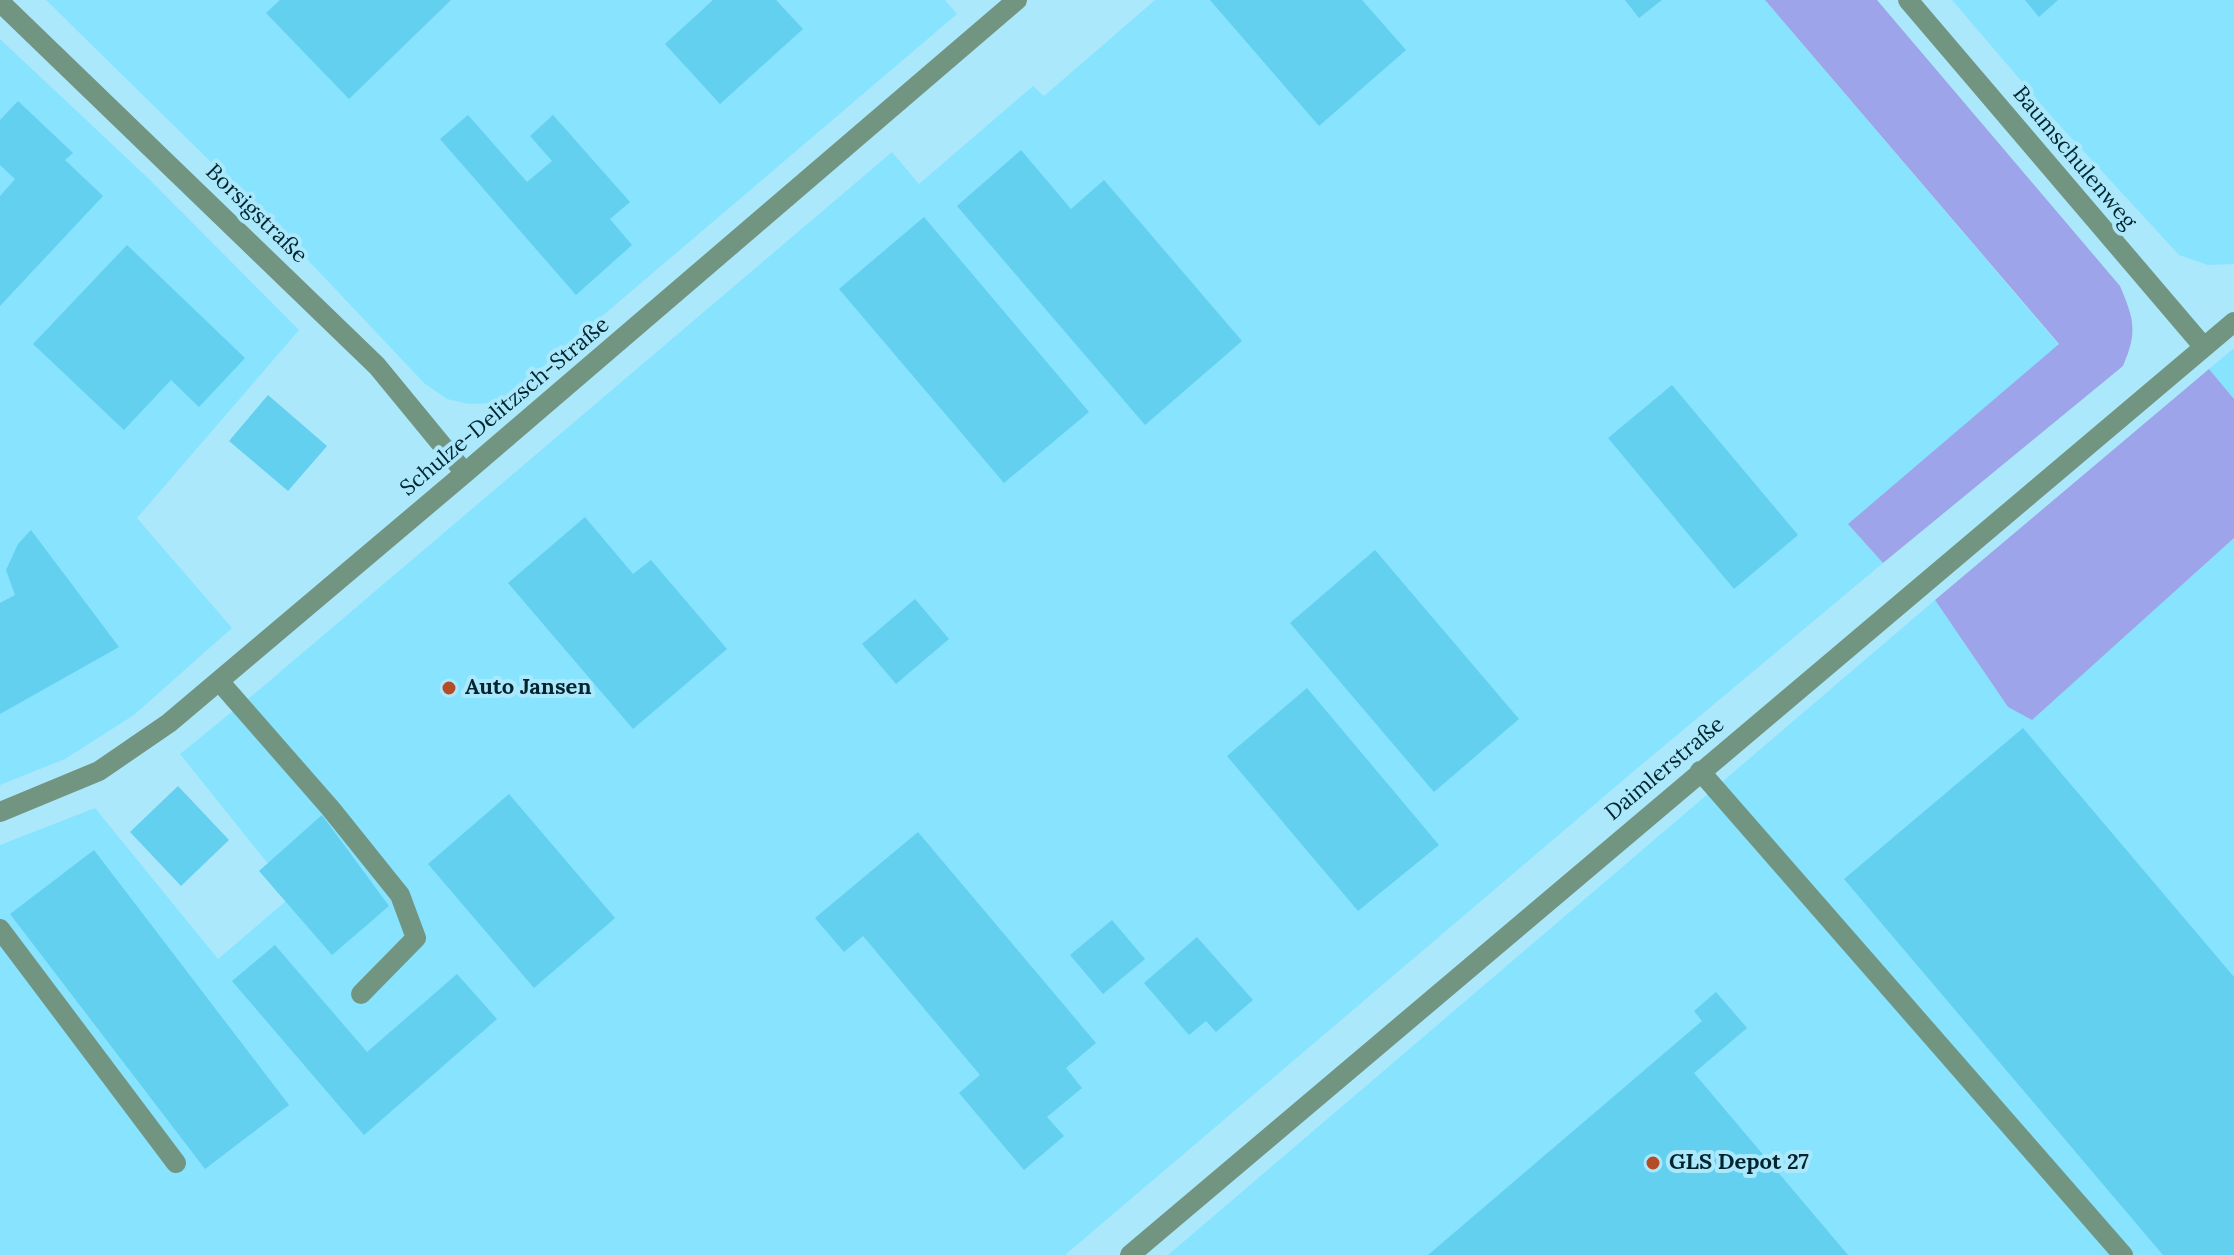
<!DOCTYPE html>
<meta charset="utf-8">
<style>
body{margin:0}
canvas{display:block;background:#ace8fb}
</style>
<canvas width="2234" height="1255"></canvas>
<script>
const context = document.querySelector('canvas').getContext('2d');
context.lineJoin = 'round';
function fillPath(path, color) {
  context.fillStyle = color;
  context.fill(path, 'evenodd');
}
function strokePath(path, color, width, dash) {
  context.strokeStyle = color;
  context.lineWidth = width;
  context.lineCap = dash ? 'butt' : 'round';
  context.setLineDash(dash || []);
  context.stroke(path);
}
function label(font, color, halo, rows, align = 'center') {
  context.font = font + ' Lora,serif';
  context.lineWidth = 8;
  context.setLineDash([]);
  context.textBaseline = 'middle';
  context.strokeStyle = halo;
  context.fillStyle = color;
  for (const [text, x, y, turn = 0] of rows) {
    context.save();
    context.translate(x, y);
    context.rotate((+turn || 0) * Math.PI / 180);
    context.textAlign = isNaN(turn) ? turn : align;
    if (halo) context.strokeText(text, 0, 0);
    context.fillText(text, 0, 0);
    context.restore();
  }
}
fillPath(new Path2D(`
 M46,0h899l12,14 -444,378 -21,11 -23,1 -22,-5 -23,-16 -152,-161z
 M1155,0h610l294,345 -210,179 34,39 -255,213 -563,479h-1065v-410l95,-37 123,151 75,-64 -113,-141 80,-65 632,-537 27,32 114,-98 11,10z
 M1952,0h282v264l-26,1 -29,-10 -127,-138z
 M0,39l148,139 151,152 -162,188 95,110 -98,87 -69,44 -65,26z
 M2234,348v51l-25,-30z
 M2234,538v717h-1066l767,-655 73,107 24,12z`), '#88e3ff');
fillPath(new Path2D(`
 M1765,0h112l243,286c14,33 18,46 3,80l-240,197 -35,-39 211,-180z
 M2209,369l25,30v139l-202,182 -24,-13 -73,-107z`), '#9da4e9');
fillPath(new Path2D(`
 M280,0h171l-102,99 -83,-86z
 M713,0h63l27,29 -83,75 -55,-60z
 M1210,0h152l44,50 -87,76z
 M1625,0h37l-23,18z
 M2025,0h33l-19,17z
 M18,101l55,52 -8,7 38,36 -103,110v-110l15,-17 -15,-14v-45z
 M468,115l59,67 25,-21 -22,-25 23,-21 77,87 -20,17 22,26 -56,50 -136,-156z
 M1021,150l50,59 33,-29 138,161 -97,84 -188,-219z
 M924,217l165,195 -85,71 -165,-194z
 M127,245l118,113 -46,49 -28,-27 -47,50 -91,-86z
 M1672,385l126,150 -64,54 -126,-151z
 M268,395l59,51 -39,45 -59,-50z
 M585,517l48,57 18,-14 76,89 -94,80 -125,-146z
 M31,530l88,117 -119,67v-111l15,-8 -9,-25 12,-26z
 M1375,550l144,169 -85,73 -144,-169z
 M915,599l34,40 -53,45 -34,-40z
 M1307,688l132,157 -81,66 -131,-155z
 M2023,728l211,249v278h-71l-319,-376z
 M178,786l51,54 -48,46 -51,-54z
 M509,794l106,124 -81,70 -106,-124z
 M322,815l67,91 -57,49 -73,-84z
 M918,832l178,211 -30,25 16,20 -35,29 17,19 -40,34 -65,-77 21,-18 -117,-139 -19,16 -29,-34z
 M94,850l195,255 -84,64 -195,-255z
 M1112,920l33,39 -42,35 -33,-39z
 M1197,937l56,63 -37,32 -10,-11 -17,14 -45,-52z
 M275,945l92,107 90,-78 40,45 -133,116 -132,-154z
 M1716,992l31,36 -53,45 154,182h-420l274,-234 -8,-10z`), '#63d0f0');
strokePath(new Path2D(`
 M1908,0l295,346
 M0,2l377,364 88,107
 M219,681l112,128 69,86 16,43 -55,56
 M1700,771l423,484
 M0,812l99,-41 70,-48 296,-250 552,-473
 M0,929l176,234
 M1130,1255l1104,-933`), '#729581', 20);
for (const [x, y, r, color] of [
 [449,688,8,"#b44c27"],
 [1653,1163,8,"#b44c27"]
]) {
  const dot = new Path2D();
  dot.arc(x, y, r, 0, 2 * Math.PI);
  context.fillStyle = color;
  context.fill(dot);
  strokePath(dot, '#ace8fb', 3);
}
label('22px', '#01252e', '#ace8fb', [
 ["Baumschulenweg",2074,158,50],
 ["Borsigstraße",256,214,44],
 ["Schulze-Delitzsch-Straße",505,407,-40],
 ["Daimlerstraße",1665,769,-40]
]);
label('bold 22px', '#01252e', '#ace8fb', [
 ["Auto Jansen",465,688],
 ["GLS Depot 27",1669,1163]
], 'left');
</script>
